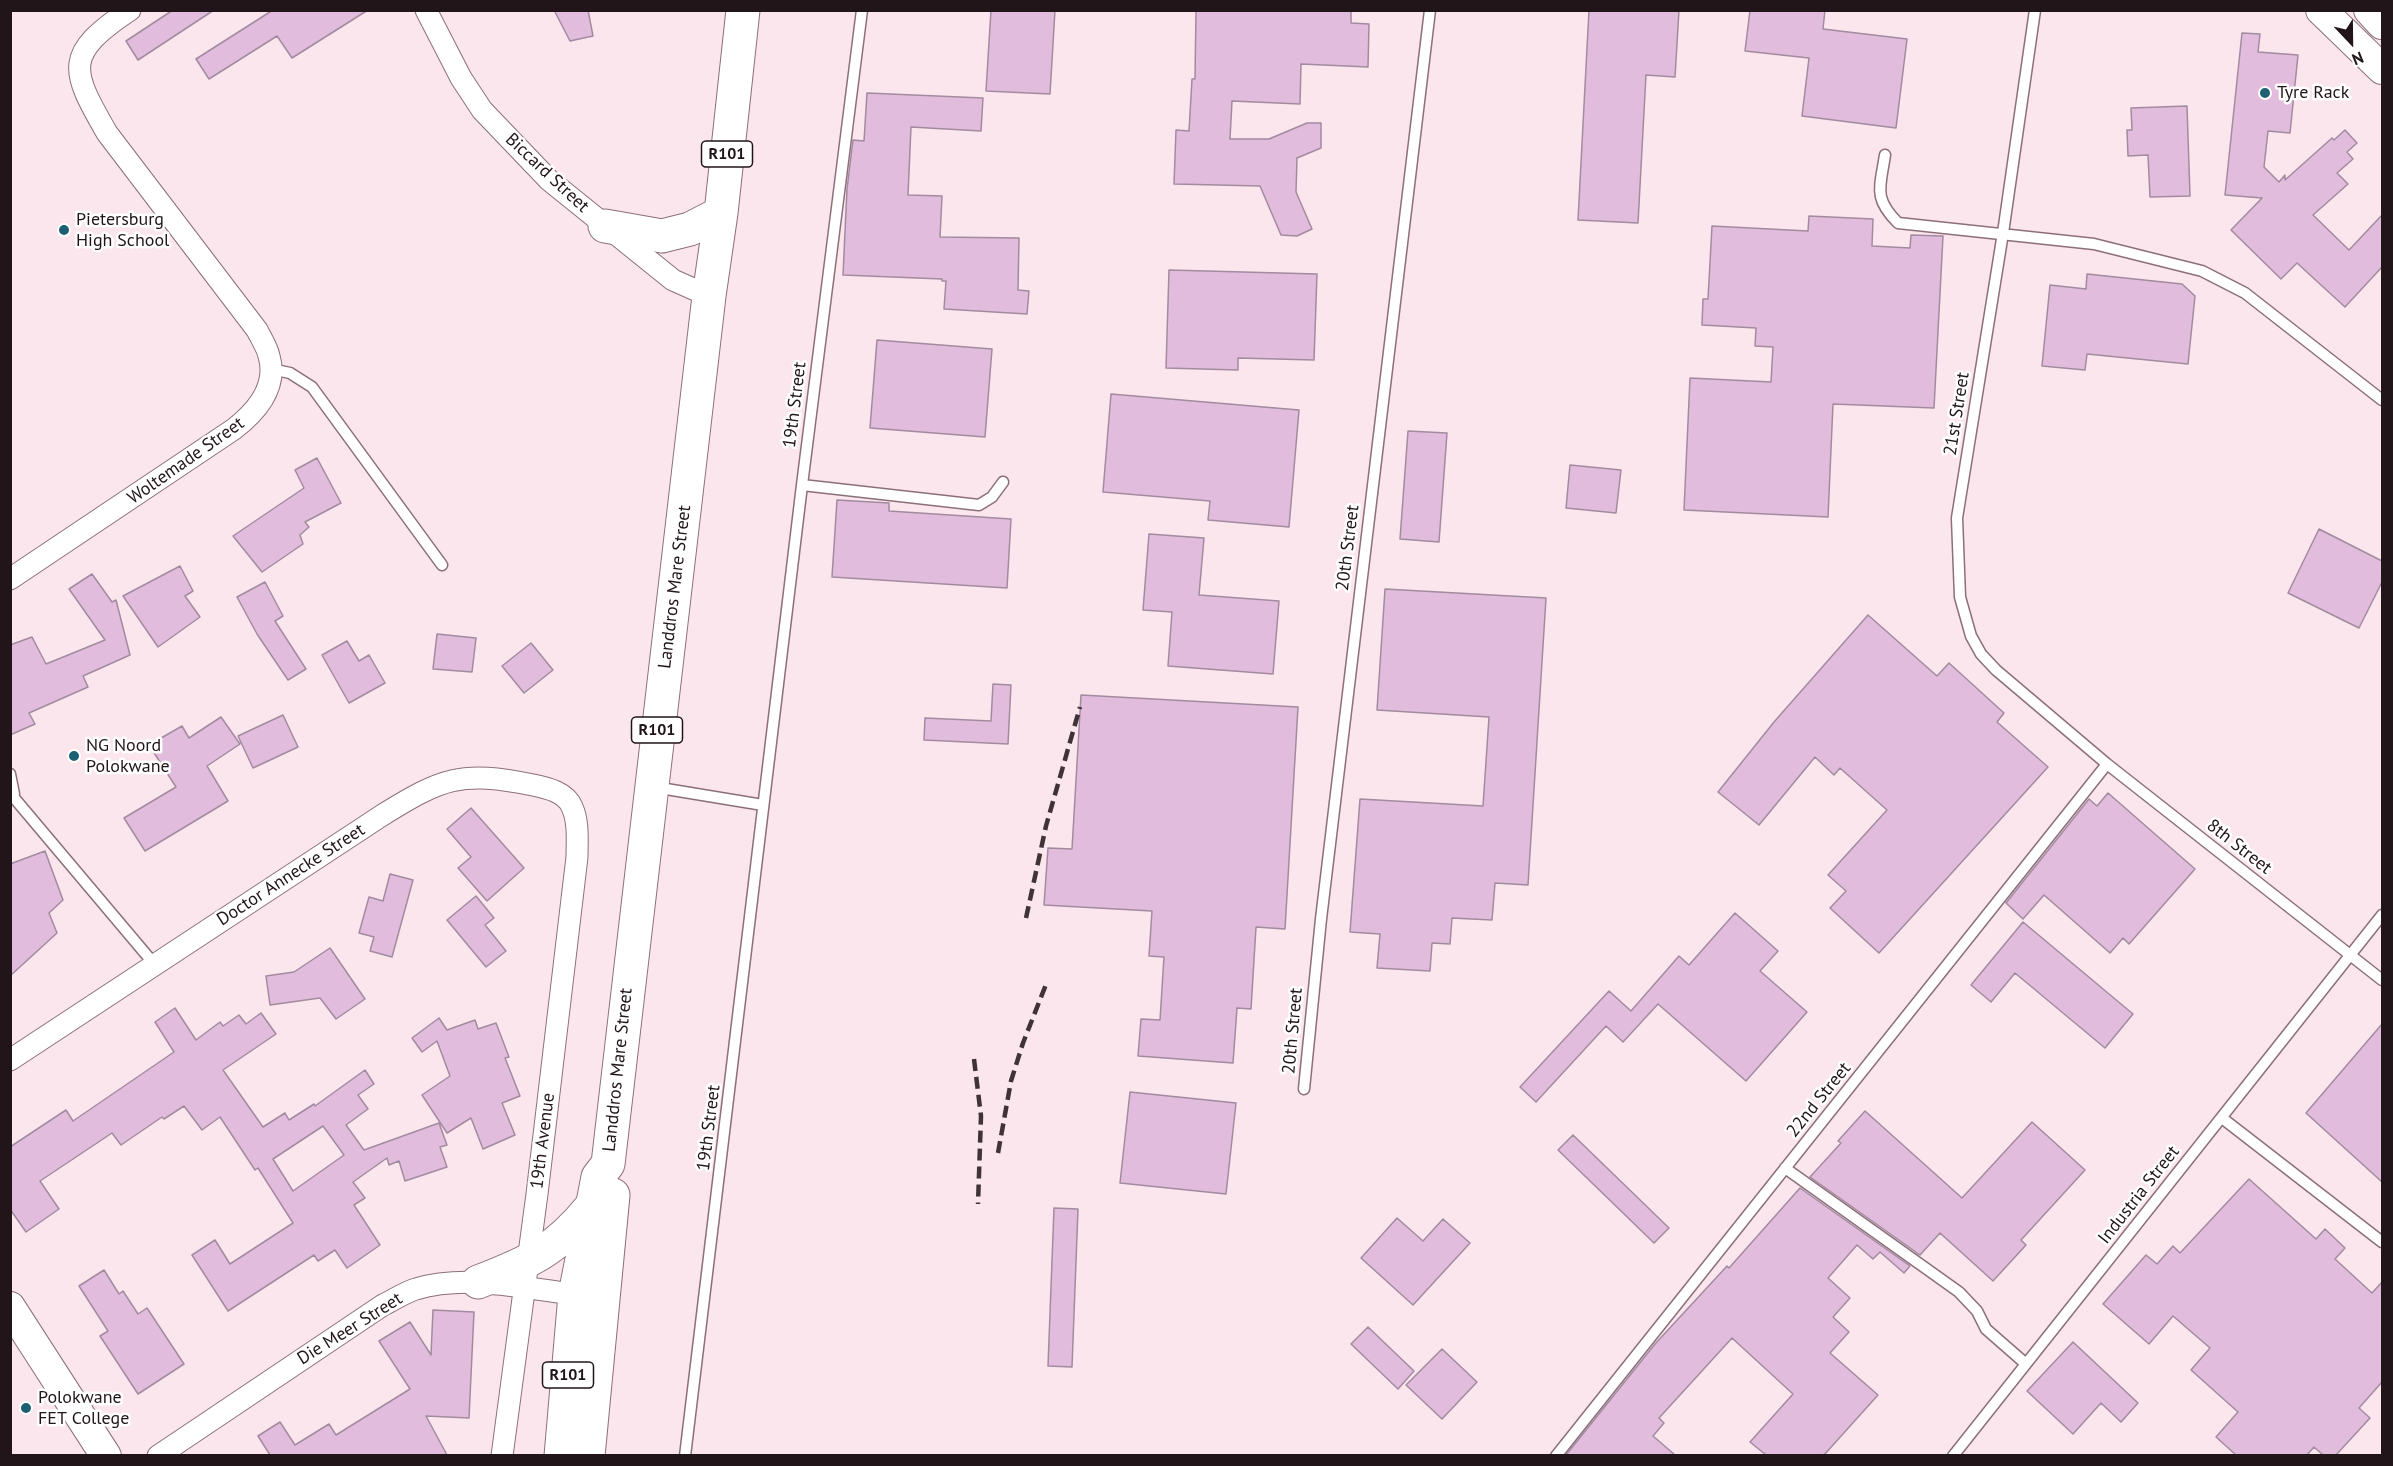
<!DOCTYPE html>
<style>
body{margin:0}
#map{position:relative;width:2393px;height:1466px;overflow:hidden;background:#fbe6ed;font-family:"PT Sans",sans-serif}
canvas{display:block}
.frame{position:absolute;inset:0;border:12px solid #21151a;pointer-events:none}
.north{position:absolute;left:2321px;top:12px;width:60px;height:60px;-webkit-text-stroke:4px #fff;paint-order:stroke;rotate:158deg;font-size:16px;font-weight:700;line-height:24px;text-align:center;color:#21151a}
.north::after{content:'';display:block;margin:auto;width:21px;height:27px;background:#21151a;clip-path:polygon(50% 0,100% 100%,50% 72%,0 100%)}
</style>
<div id="map">
<canvas width="2393" height="1466"></canvas>
<div class="frame"></div>
<div class="north">N</div>
</div>
<script>
const context = document.querySelector('canvas').getContext('2d');
context.lineJoin = 'round';
function fillPath(path, color) {
  context.fillStyle = color;
  context.fill(path, 'evenodd');
}
function strokePath(path, color, width, dash) {
  context.strokeStyle = color;
  context.lineWidth = width;
  context.lineCap = dash ? 'butt' : 'round';
  context.setLineDash(dash || []);
  context.stroke(path);
}
function label(font, color, halo, rows, align = 'center') {
  context.font = font + ' "PT Sans",sans-serif';
  context.lineWidth = 5;
  context.setLineDash([]);
  context.textBaseline = 'middle';
  context.strokeStyle = halo;
  context.fillStyle = color;
  for (const [text, x, y, turn = 0] of rows) {
    context.save();
    context.translate(x, y);
    context.rotate((+turn || 0) * Math.PI / 180);
    context.textAlign = isNaN(turn) ? turn : align;
    if (halo) context.strokeText(text, 0, 0);
    context.fillText(text, 0, 0);
    context.restore();
  }
}
const building = new Path2D(`
 M173,10h41l-76,50 -12,-19z
 M273,10h95l-76,48 -15,-22 -68,43 -13,-20z
 M554,10h34l5,26 -23,5z
 M991,10h64l-5,84 -64,-3z
 M1196,10h155v13l18,1 -1,43 -67,-3 -1,40 -68,-3 -2,38h39l38,-16h14v25l-24,10 -1,34 16,37 -15,7 -16,-1 -21,-49 -86,-2 2,-54 13,1 3,-52h3z
 M1589,10h90l-4,67 -29,-2 -8,148 -60,-3z
 M1750,10h75l-2,19 84,10 -11,89 -94,-12 7,-58 -64,-7z
 M2242,33l18,1 -2,18 40,3 -8,78 -22,-2 -4,36 15,15 6,-7v5l47,-42 2,2 11,-10 12,13 -10,9 6,7 -16,14 11,11 -35,31 36,35 33,-35v52l-37,40 -48,-44 -16,16 -50,-49 31,-32 -37,-3z
 M867,93l116,5 -2,33 -70,-4 -3,68 34,1 -2,41 79,1 -1,52 11,1 -2,23 -83,-5 2,-28h-4v-2l-99,-4 4,-86 6,-49 11,1z
 M2187,106l3,90 -40,1 -2,-42 -20,1 -1,-26h5l-1,-22z
 M1809,216l64,3 -1,27 38,2 1,-13 32,1 -9,172 -101,-4 -5,113 -144,-7 6,-132 81,4 2,-35 -18,-1 1,-18 -54,-3 1,-26h5l4,-73 96,5z
 M1169,270l148,4 -3,86 -76,-2v12l-72,-2z
 M2087,274l95,10 13,12 -7,68 -101,-10 -2,16 -43,-4 8,-81 36,4z
 M877,340l115,9 -7,88 -115,-9z
 M1111,394l188,16 -10,117 -81,-7 2,-19 -107,-9z
 M1408,431l39,2 -8,109 -39,-3z
 M317,458l24,45 -36,19 4,5 -9,8 3,9 -41,28 -29,-36 71,-48 -9,-18z
 M1570,465l51,5 -5,43 -50,-5z
 M837,500l52,3v8l122,8 -4,69 -175,-11z
 M2319,529l63,32v21l-23,46 -71,-35z
 M1149,534l55,4 -5,57 80,6 -6,73 -105,-8 4,-54 -29,-2z
 M180,566l13,25 -8,5 15,21 -42,30 -35,-51z
 M92,574l20,28 4,-2 14,55 -47,21 5,11 -59,26 6,11 -25,11v-90l22,-8 14,27 59,-24 -36,-51z
 M265,582l18,34 -8,5 31,48 -18,11 -31,-46 -20,-37z
 M1385,589l161,9 -18,287 -33,-2 -3,37 -40,-2 -2,26 -18,-1 -2,28 -53,-3 3,-34 -30,-2 10,-133 123,7 6,-89 -112,-7z
 M1868,615l69,61 12,-13 55,50 -7,9 51,45 -169,186 -49,-45 16,-17 -18,-16 59,-65 -47,-42 -6,7 -19,-18 -56,68 -41,-33 56,-70z
 M437,634l39,4 -4,34 -39,-3z
 M347,641l12,20 10,-6 16,28 -36,20 -27,-48z
 M531,643l22,27 -29,23 -22,-27z
 M993,684l18,1 -3,59 -84,-4 1,-22 66,3z
 M1081,695l217,12 -13,222 -29,-2 -5,82 -14,-1 -4,55 -95,-7 3,-37 19,1 4,-63 -15,-1 3,-45 -108,-6 4,-57 24,1z
 M283,715l15,32 -45,21 -15,-32z
 M221,717l19,27 -33,22 21,35 -83,50 -21,-33 52,-31 -27,-42 33,-19 7,12z
 M2108,793l87,76 -66,75 -6,-6 -13,15 -66,-58 -21,24 -17,-16 83,-104 8,7z
 M471,808l53,60 -37,33 -29,-33 13,-11 -24,-28z
 M45,851l18,49 -14,13 8,20 -47,43v-112z
 M390,874l23,6 -21,77 -22,-6 4,-14 -15,-4 10,-36 14,4z
 M476,896l18,22 -9,7 21,26 -20,16 -39,-47z
 M1735,913l43,38 -18,20 47,41 -61,69 -88,-77 -35,38 -17,-16 -70,76 -16,-15 89,-96 22,20 48,-55 10,9z
 M2023,922l110,92 -28,34 -90,-75 -24,29 -20,-17z
 M330,948l35,51 -29,20 -16,-21 -50,7 -4,-29 28,-4z
 M175,1008l21,32 24,-18 3,4 16,-11 7,9 15,-11 15,21 -53,36 40,57 22,-14 4,7 25,-16 1,2 50,-36 9,14 -16,11 10,14 -22,16 18,25 75,-27 8,22 -7,2 7,20 -42,14 -6,-20 -10,4 -2,-7 -34,24 12,16 -11,7 26,40 -33,23 -12,-18 -17,11 -4,-6 -86,56 -36,-56 23,-15 15,24 63,-41 -35,-55 -3,2 -35,-53 -18,13 -18,-24 -20,13 -2,-2 -41,28 -9,-12 -72,48 19,28 -33,23 -16,-23v-62l56,-37 7,11 101,-69 -19,-30zM323,1126l21,29 -51,36 -20,-32z
 M439,1018l8,12 28,-10 3,9 18,-6 13,34 -4,1 15,38 -18,7 13,32 -32,14 -12,-31 -24,15 -25,-38 28,-19 -13,-35 -15,11 -10,-14z
 M2382,1024v158l-76,-69z
 M1130,1092l106,11 -10,91 -106,-11z
 M1865,1111l97,87 70,-76 53,48 -64,70 5,5 -33,36 -53,-48 -20,22 -110,-78 31,-34 -3,-2z
 M1573,1135l96,93 -15,15 -96,-93z
 M2249,1179l67,60 9,-10 20,19 -10,11 37,34 10,-11v100l-23,26 11,10 -34,37h-13l-9,-8 -7,8h-71l-20,-18 22,-25 -47,-42 19,-22 -37,-32 -24,28 -46,-40 43,-49 11,9 16,-18 7,7z
 M1800,1188l110,78 -6,7 -24,-21 -7,7 -16,-14 -29,33 22,20 -17,19 16,15 -19,21 48,42 -54,60h-58l-16,-13 43,-48 -61,-56 -73,80 5,5 -11,13 22,19h-109l89,-111 72,-78 2,2z
 M1054,1208l24,1 -6,158 -24,-1z
 M1397,1218l26,23 20,-22 27,24 -57,62 -52,-47z
 M104,1270l15,24 4,-3 15,23 9,-6 37,56 -46,30 -38,-58 8,-5 -29,-45z
 M433,1310l41,2 -5,106 -43,-2 21,39h-177l-12,-19 22,-14 15,23 34,-21 7,11 74,-46 -31,-48 31,-19 21,33z
 M1368,1327l46,44 -16,18 -47,-45z
 M2073,1342l65,61 -17,19 -20,-19 -28,31 -46,-43z
 M1442,1349l35,33 -35,37 -36,-34z`);
fillPath(building, '#e1bcdd');
strokePath(building, '#a28b9f', 1.5);
const lane = new Path2D(`
 M2035,10l-32,223 -46,285 3,79 11,39 10,18 15,16 111,94 275,216
 M1885,155c-5,33 -12,43 13,68l196,21 108,27 43,22 137,107
 M271,369l19,4 22,14 130,178
 M802,485l177,20 13,-8 11,-15
 M10,774l4,20
 M654,787l109,18
 M10,793l145,172
 M1304,1089l17,-170 109,-909
 M2222,1118l160,124
 M1785,1168l174,124 18,19 9,18 40,35
 M685,1456l117,-971 60,-475
 M1556,1456l551,-692
 M1953,1456l429,-541`);
const street = new Path2D(`
 M426,10l35,68 21,32 67,70 124,100 36,16
 M10,579l224,-150c22,-17 44,-42 35,-73 -2,-9 -8,-18 -12,-26l-150,-197c-37,-64 -43,-79 23,-123
 M10,1060l371,-244c61,-38 80,-46 152,-31 14,3 33,7 39,22 7,15 5,34 5,50l-40,337 -35,262
 M158,1456l225,-151c11,-5 22,-13 33,-16 53,-16 117,1 170,7`);
const secondary = new Path2D(`
 M2321,10l61,59
 M2369,10l13,14
 M10,1307l96,149`);
const primary = new Path2D(`
 M605,226l57,10 28,-7 31,-16
 M478,1282c52,-20 77,-31 113,-75
 M561,1456l14,-161 23,-118 10,-13 101,-868 12,-83 22,-203
 M588,1456l25,-261`);
strokePath(lane, '#8c6f79', 13);
strokePath(street, '#8c6f79', 23);
strokePath(secondary, '#8c6f79', 32);
strokePath(primary, '#8c6f79', 35);
strokePath(lane, '#fff', 10);
strokePath(street, '#fff', 21);
strokePath(secondary, '#fff', 30);
strokePath(primary, '#fff', 33);
strokePath(new Path2D(`
 M1026,918l20,-92 34,-119
 M974,1059l7,57 -3,88
 M998,1153l13,-72 12,-38 24,-61`), '#403338', 4.5, [12, 6]);
for (const [x, y, r, color] of [
 [2265,93,6,"#1c5f73"],
 [64,230,6,"#1c5f73"],
 [74,756,6,"#1c5f73"],
 [26,1408,6,"#1c5f73"]
]) {
  const dot = new Path2D();
  dot.arc(x, y, r, 0, 2 * Math.PI);
  context.fillStyle = color;
  context.fill(dot);
  strokePath(dot, '#fff', 2);
}
for (const [x, y, w] of [
 [727,154,51],
 [657,730,51],
 [568,1375,51]
]) {
  const box = new Path2D();
  box.roundRect(x - w / 2, y - 13, w, 26, 4.5);
  context.fillStyle = '#fff';
  context.fill(box);
  strokePath(box, '#21151a', 1.5);
}
label('bold 16px', '#21151a', null, [
 ["R101",727,154],
 ["R101",657,730],
 ["R101",568,1375]
]);
label('18px', '#21151a', '#fff', [
 ["Tyre Rack",2277,93],
 ["Pietersburg",76,220],
 ["High School",76,241],
 ["NG Noord",86,746],
 ["Polokwane",86,767],
 ["Polokwane",38,1398],
 ["FET College",38,1419]
], 'left');
label('18px', '#21151a', '#fff', [
 ["Biccard Street",547,173,43],
 ["19th Street",795,405,-83],
 ["21st Street",1957,414,-81],
 ["Woltemade Street",186,461,-35],
 ["20th Street",1348,548,-83],
 ["Landdros Mare Street",675,587,-83],
 ["8th Street",2239,847,38],
 ["Doctor Annecke Street",291,875,-33],
 ["20th Street",1293,1031,-85],
 ["Landdros Mare Street",618,1070,-84],
 ["22nd Street",1819,1100,-51],
 ["19th Street",709,1128,-83],
 ["19th Avenue",543,1141,-83],
 ["Industria Street",2139,1195,-52],
 ["Die Meer Street",350,1329,-32]
]);
</script>
